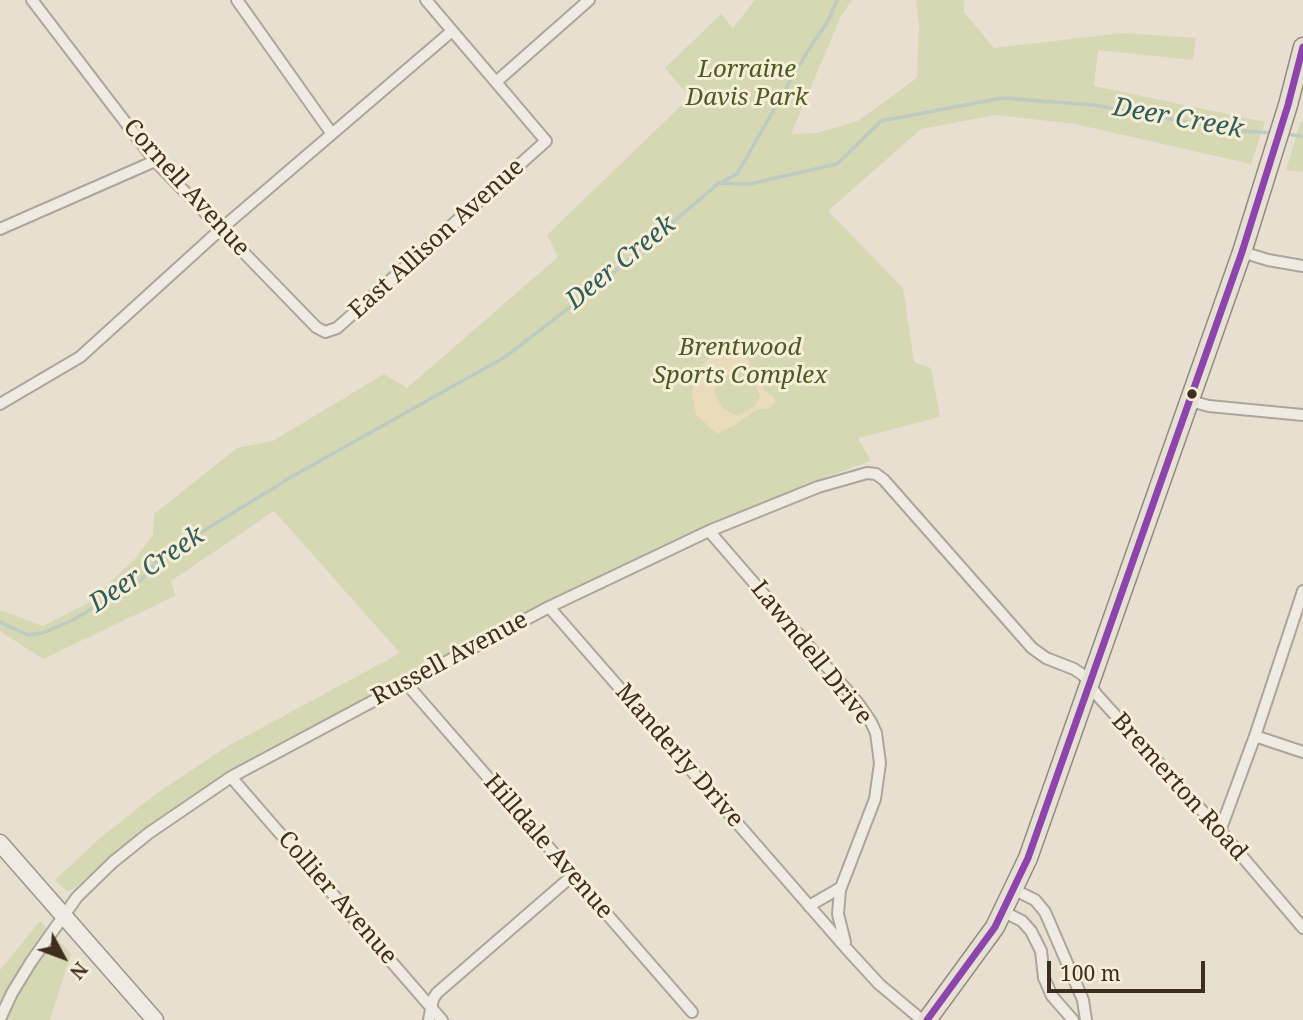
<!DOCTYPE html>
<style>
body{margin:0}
#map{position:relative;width:1303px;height:1020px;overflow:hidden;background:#e7e0d1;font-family:"Noto Serif",serif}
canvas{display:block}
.north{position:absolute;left:28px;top:922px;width:70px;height:70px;-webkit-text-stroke:5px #f7eed8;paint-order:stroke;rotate:131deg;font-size:19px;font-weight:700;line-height:28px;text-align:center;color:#3d2e20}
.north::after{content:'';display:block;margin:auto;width:24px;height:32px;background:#3d2e20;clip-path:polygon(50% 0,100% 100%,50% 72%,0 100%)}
.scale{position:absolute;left:1047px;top:961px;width:158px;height:32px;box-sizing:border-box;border:4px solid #3d2e20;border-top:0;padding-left:9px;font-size:21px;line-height:24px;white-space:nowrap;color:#3d2e20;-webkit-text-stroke:5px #f7eed8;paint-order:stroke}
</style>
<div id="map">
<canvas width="1303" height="1020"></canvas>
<div class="north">N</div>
<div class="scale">100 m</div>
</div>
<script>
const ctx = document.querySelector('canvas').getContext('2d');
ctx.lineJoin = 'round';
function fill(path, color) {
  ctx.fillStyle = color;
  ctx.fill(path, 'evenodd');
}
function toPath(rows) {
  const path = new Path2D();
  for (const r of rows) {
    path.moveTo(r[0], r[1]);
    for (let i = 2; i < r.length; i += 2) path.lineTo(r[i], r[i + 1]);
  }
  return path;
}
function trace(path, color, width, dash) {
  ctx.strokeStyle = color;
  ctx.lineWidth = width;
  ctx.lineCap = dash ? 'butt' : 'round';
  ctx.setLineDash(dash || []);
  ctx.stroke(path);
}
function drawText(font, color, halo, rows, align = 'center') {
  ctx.font = font + ' "Noto Serif",serif';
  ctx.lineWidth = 6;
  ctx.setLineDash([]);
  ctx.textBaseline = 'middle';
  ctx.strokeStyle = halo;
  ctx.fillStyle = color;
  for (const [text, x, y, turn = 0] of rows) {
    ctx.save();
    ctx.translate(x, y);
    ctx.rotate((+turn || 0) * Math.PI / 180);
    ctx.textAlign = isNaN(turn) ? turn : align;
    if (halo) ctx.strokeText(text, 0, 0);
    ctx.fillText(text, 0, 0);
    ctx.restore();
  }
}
fill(toPath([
 [755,0,852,0,841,16,791,134,817,133,858,121,917,78,919,24,916,0,964,0,964,12,994,48,1123,33,1196,38,1193,60,1098,50,1094,86,1265,122,1251,164,1075,124,995,115,921,129,828,211,903,288,914,362,931,368,940,417,858,438,871,461,834,474,671,543,239,766,147,827,72,890,67,891,55,880,100,838,156,794,228,746,400,653,274,511,171,581,175,596,43,659,0,631,0,610,43,626,88,603,135,559,153,535,154,514,237,448,273,441,384,374,407,388,558,257,547,235,690,97,665,68,721,14,733,28],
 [1301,121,1303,121,1303,172,1286,170],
 [40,921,71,954,50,1020,0,1020,0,970]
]), '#d6d7b3');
fill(toPath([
 [734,347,740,348,745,355,765,391,774,397,775,403,768,409,758,409,733,426,717,434,696,414,692,394,693,384,702,365,709,358],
 [736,370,748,372,760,395,755,406,738,416,722,408,714,391,719,381]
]), '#eadcb9');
trace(toPath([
 [1284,134,1303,136],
 [722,182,737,174,807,52,828,21,837,0],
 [0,622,28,635,42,633,71,621,141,580,161,557,293,476,505,357,600,284,719,183,749,184,837,164,881,121,1002,98,1094,105,1231,130,1273,133]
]), '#bcccc2', 3.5);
const street = toPath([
 [32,0,155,161,316,327,325,332,337,328,546,141,426,0],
 [237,0,332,134],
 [496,82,589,0],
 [0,229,155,161],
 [1242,252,1268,260,1303,266],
 [1190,401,1209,406,1303,415],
 [0,404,80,357,221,229,452,31],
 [709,531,858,703,871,722,876,733,880,763,875,799,840,890,838,914,845,942],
 [549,607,846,948,879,984,922,1020],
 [405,682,692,1012],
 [1255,736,1303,752],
 [231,777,442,1020],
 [1220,831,1255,736,1303,591],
 [1015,890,1035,900,1045,912,1083,1000,1086,1020],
 [809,906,840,888],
 [1004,912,1022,921,1031,931,1041,951,1044,978,1052,996,1073,1020],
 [0,1019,12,993,31,962,77,897,113,862,149,833,231,777,549,607,709,531,818,487,867,473,876,474,884,480,1032,648,1046,658,1074,669,1083,675,1097,695,1217,827,1303,928],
 [429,1020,433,999,437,993,572,876]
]);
const secondary = toPath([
 [0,843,155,1020]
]);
const primary = toPath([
 [927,1020,995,927,1028,858,1242,252,1288,105,1303,47]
]);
trace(street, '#ada599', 14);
trace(secondary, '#9c958a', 19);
trace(primary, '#928b80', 21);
trace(street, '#efebe3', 10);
trace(secondary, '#efebe3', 16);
trace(primary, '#e6e1d4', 18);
trace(toPath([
 [927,1020,995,927,1028,858,1242,252,1288,105,1303,47]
]), '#8e44ad', 7);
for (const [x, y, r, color] of [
 [1192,394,6,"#3d2e20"]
]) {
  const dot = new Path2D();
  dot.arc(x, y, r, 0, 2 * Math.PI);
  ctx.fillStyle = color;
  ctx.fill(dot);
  trace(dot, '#f7eed8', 2.5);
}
drawText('italic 24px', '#4d5a26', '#f7eed8', [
 ["Lorraine",747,70],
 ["Davis Park",747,98],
 ["Brentwood",740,348],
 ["Sports Complex",740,376]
]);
drawText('24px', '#3d2e20', '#f7eed8', [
 ["Cornell Avenue",186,188,48],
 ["East Allison Avenue",437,239,-42],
 ["Lawndell Drive",811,653,51],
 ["Russell Avenue",450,659,-28],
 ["Manderly Drive",679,756,49],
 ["Bremerton Road",1179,787,48],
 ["Hilldale Avenue",548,847,49],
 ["Collier Avenue",337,898,49]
]);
drawText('italic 26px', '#2f5d5a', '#f7eed8', [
 ["Deer Creek",1178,119,10],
 ["Deer Creek",621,263,-39],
 ["Deer Creek",147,570,-34]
]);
</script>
